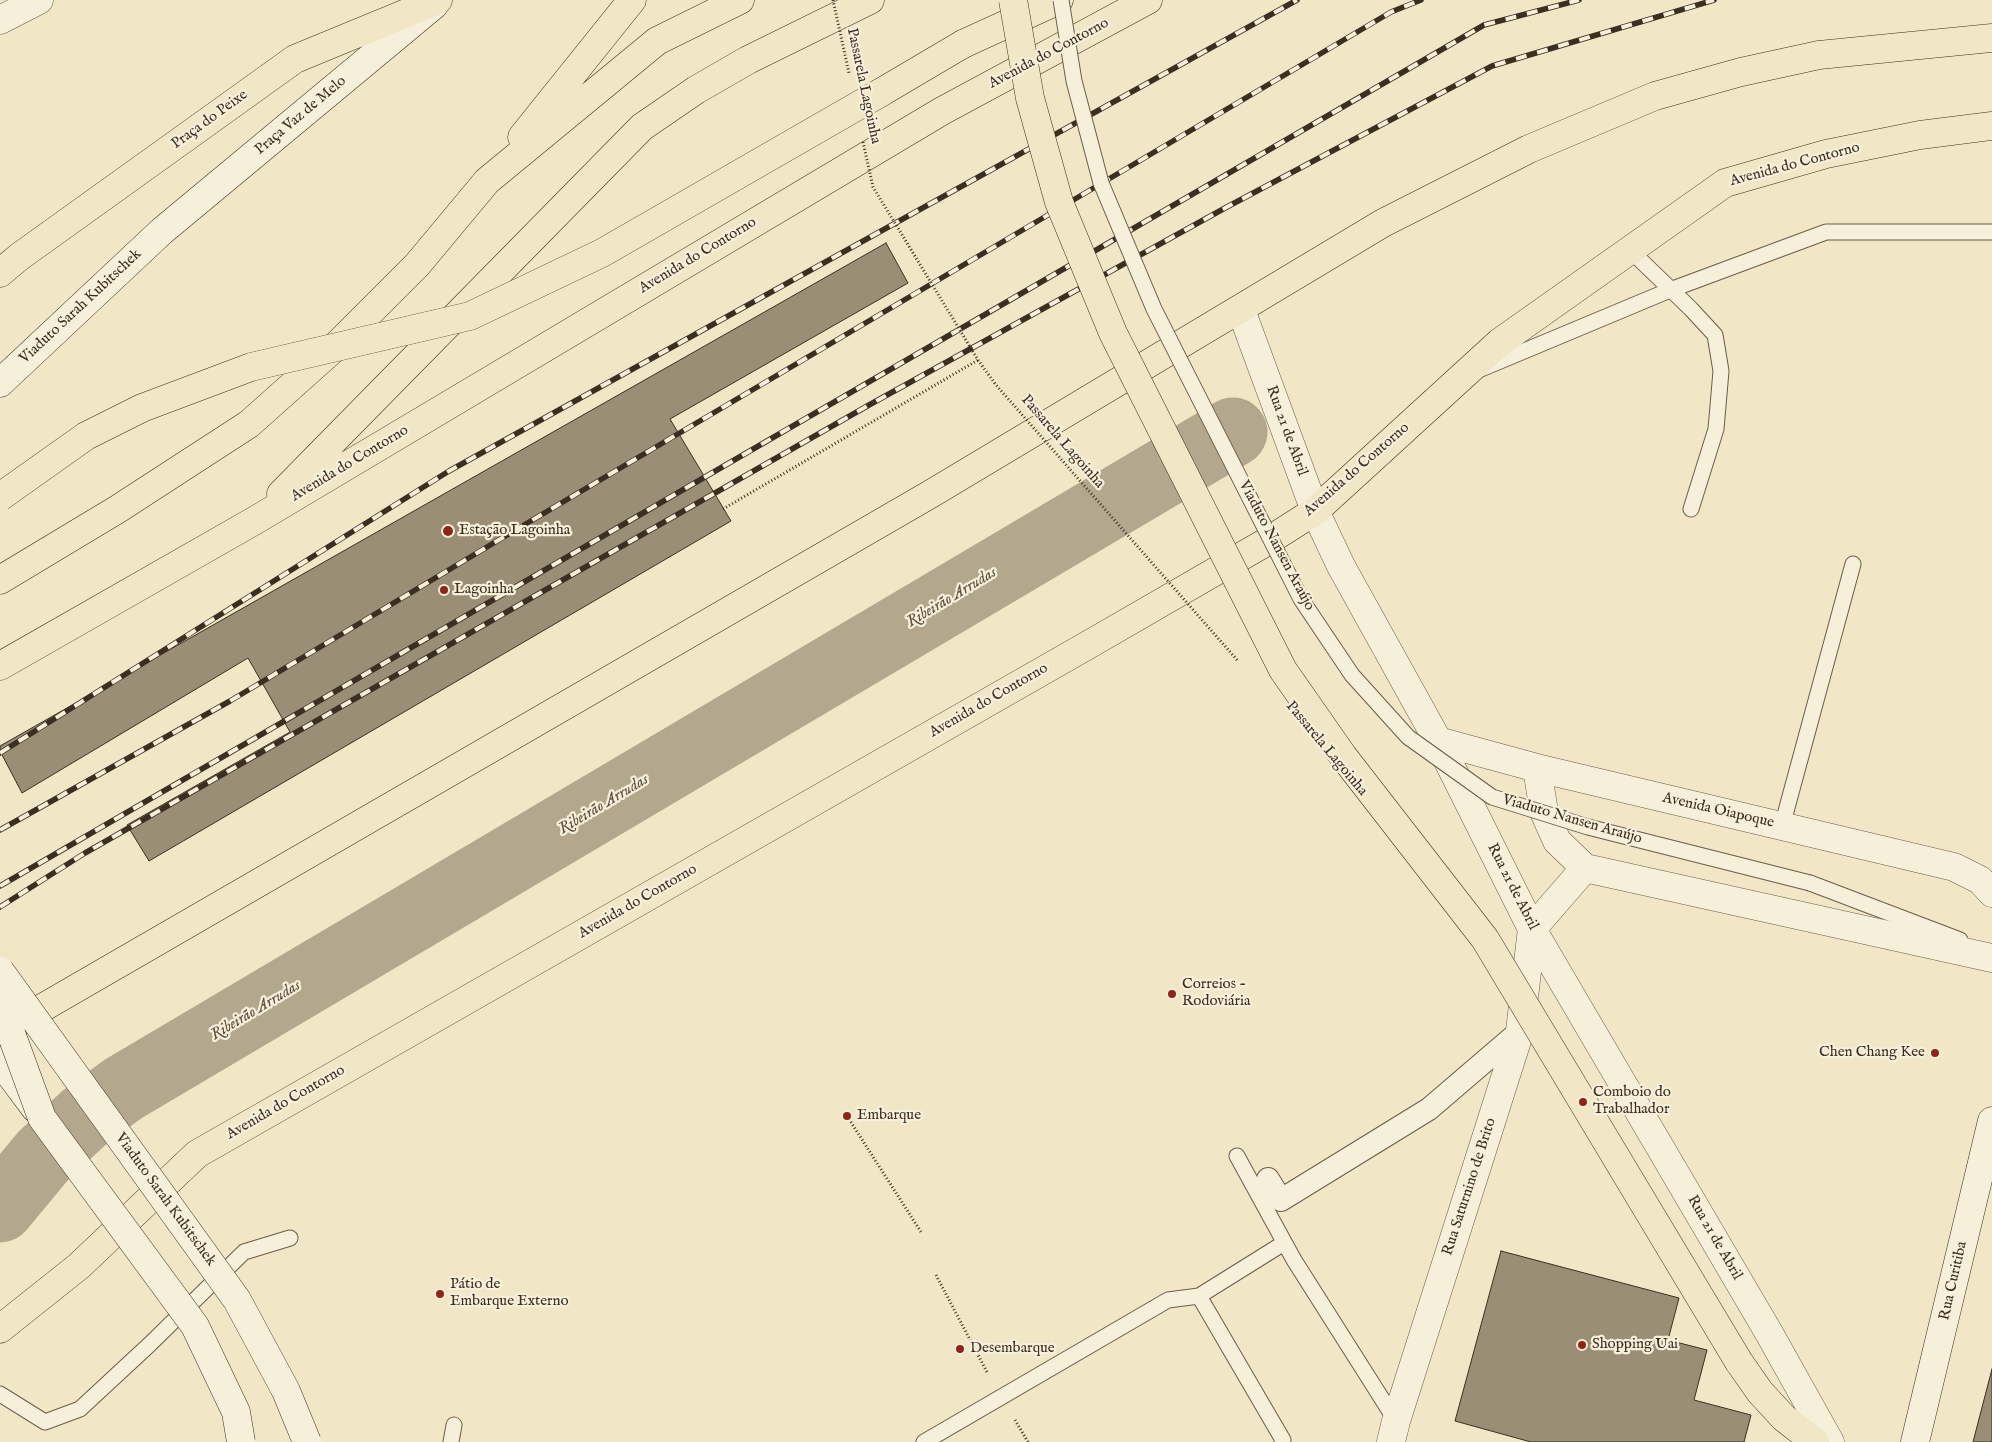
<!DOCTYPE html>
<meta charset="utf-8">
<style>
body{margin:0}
canvas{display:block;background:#f1e6c6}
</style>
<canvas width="1992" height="1442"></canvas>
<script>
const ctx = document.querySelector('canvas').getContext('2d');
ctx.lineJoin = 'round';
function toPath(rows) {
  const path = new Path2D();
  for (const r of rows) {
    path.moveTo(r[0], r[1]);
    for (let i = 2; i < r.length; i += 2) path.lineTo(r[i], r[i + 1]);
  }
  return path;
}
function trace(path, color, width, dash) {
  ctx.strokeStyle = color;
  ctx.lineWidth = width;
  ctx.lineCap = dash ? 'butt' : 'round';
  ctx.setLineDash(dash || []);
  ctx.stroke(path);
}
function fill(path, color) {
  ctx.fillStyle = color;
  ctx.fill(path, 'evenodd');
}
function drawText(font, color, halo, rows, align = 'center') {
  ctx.font = font + ' "IM FELL English",serif';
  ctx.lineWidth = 4.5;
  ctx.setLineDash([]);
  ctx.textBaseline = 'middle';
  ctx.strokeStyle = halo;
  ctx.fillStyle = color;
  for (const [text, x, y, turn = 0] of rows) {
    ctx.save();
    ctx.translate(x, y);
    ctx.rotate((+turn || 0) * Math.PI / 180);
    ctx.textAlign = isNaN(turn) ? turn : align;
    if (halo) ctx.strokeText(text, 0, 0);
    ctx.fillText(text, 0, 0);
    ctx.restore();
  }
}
trace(toPath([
 [0,1208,44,1155,85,1117,123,1089,1233,432]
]), '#b3a88e', 69);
const building = toPath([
 [886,243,908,283,670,419,731,521,149,861,127,825,290,732,248,658,22,793,0,751,0,746,886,243],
 [1501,1251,1679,1298,1668,1340,1707,1350,1694,1400,1751,1415,1744,1442,1531,1442,1455,1421,1501,1251],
 [1992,1369,1992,1442,1973,1442,1992,1369]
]);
fill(building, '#9a8e77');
trace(building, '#3c2f21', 1);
const service = toPath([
 [1630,250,1691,309,1715,335,1721,371,1716,429,1691,509],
 [1481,369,1670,290,1826,232,1992,232],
 [1782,826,1853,564],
 [1810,883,1960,940],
 [1237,1156,1294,1260,1396,1421],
 [1199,1296,1283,1440,1282,1442],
 [0,1394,45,1422,80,1409,149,1345,244,1252,290,1238],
 [451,1442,454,1425],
 [924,1442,1168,1300,1199,1296,1284,1243]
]);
const pedestrian = toPath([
 [1268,1179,1281,1200,1429,1109,1520,1031]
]);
const minor = toPath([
 [0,20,39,0]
]);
const tertiary = toPath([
 [1241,310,1315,511,1341,566,1438,741,1532,929,1769,1333,1830,1442],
 [1438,741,1537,768,1954,867,1980,880,1992,893],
 [1537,768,1544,812,1557,841,1585,868],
 [1585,868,1992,958],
 [1532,929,1585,868],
 [1391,1442,1396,1421,1520,1031,1532,929]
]);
const secondary = toPath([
 [0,383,162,231,434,5],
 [0,1061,35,1108],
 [1915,1442,1992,1121]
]);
const primary = toPath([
 [880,93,963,44],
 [0,273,19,257,295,59,438,0],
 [11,1026,929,495,1383,223,1529,149,1655,96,1741,72,1819,55,1992,38],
 [0,1329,79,1266,197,1154,1088,645,1268,541,1315,511,1500,342,1725,183,1826,154,1920,135,1992,126]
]);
const trunk = toPath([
 [963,44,1059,0],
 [522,137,632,0],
 [281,494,642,127,696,90,748,60,870,0],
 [0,580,118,509,249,424,333,349,417,265,487,181,657,41,740,0],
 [0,666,254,521,942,111,1148,0],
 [1739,1362,1760,1392,1784,1418,1815,1442]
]);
trace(service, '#695d4a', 17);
trace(pedestrian, '#695d4a', 24);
trace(minor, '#695d4a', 29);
trace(tertiary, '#695d4a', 29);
trace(secondary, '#3c2f21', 29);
trace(primary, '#3c2f21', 29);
trace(trunk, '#3c2f21', 29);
trace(toPath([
 [723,509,978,360],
 [847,1116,921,1232],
 [936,1275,988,1374],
 [1015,1420,1028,1442]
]), '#3c2f21', 3, [1, 2.5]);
trace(service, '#f6efda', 15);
trace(pedestrian, '#f6efda', 22);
trace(minor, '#f6efda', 28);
trace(tertiary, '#f6efda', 28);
trace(secondary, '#f6efda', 28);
trace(primary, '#f1e6c6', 28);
trace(trunk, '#f1e6c6', 28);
const rail = toPath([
 [0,753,449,471,1297,0],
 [0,830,230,701,497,541,1391,12,1421,0],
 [0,886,1484,25,1579,0],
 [0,907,85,853,869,405,1225,208,1492,66,1714,0]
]);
trace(rail, '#3c2f21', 5.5);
trace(rail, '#f6efda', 4, [11]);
const serviceBridge = toPath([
 [1061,0,1074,81,1101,183,1154,309,1301,599,1352,675,1408,737,1492,797,1588,827,1810,883]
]);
const secondaryBridge = toPath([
 [0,971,237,1300,286,1391,307,1442],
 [0,1003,42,1118,195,1326,236,1412,241,1442]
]);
const primaryBridge = toPath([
 [0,497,86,436,142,408,251,367,470,316,602,253,880,93]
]);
const trunkBridge = toPath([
 [1013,0,1030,98,1059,202,1113,333,1283,670,1343,756,1485,939,1739,1362]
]);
trace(serviceBridge, '#695d4a', 17, []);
trace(secondaryBridge, '#3c2f21', 29, []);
trace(primaryBridge, '#3c2f21', 29, []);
trace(trunkBridge, '#3c2f21', 29, []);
trace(toPath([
 [833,0,849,73],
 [863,142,873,187,978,360,996,385,1238,661]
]), '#3c2f21', 3, [1, 2.5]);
trace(serviceBridge, '#f6efda', 15);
trace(secondaryBridge, '#f6efda', 28);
trace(primaryBridge, '#f1e6c6', 28);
trace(trunkBridge, '#f1e6c6', 28);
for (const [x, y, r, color] of [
 [448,531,6,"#8f2418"],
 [444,590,5,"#8f2418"],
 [1172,994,5,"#8f2418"],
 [1935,1053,5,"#8f2418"],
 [1583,1102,5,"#8f2418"],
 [847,1116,5,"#8f2418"],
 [440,1294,5,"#8f2418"],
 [1582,1345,5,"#8f2418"],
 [960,1349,5,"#8f2418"]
]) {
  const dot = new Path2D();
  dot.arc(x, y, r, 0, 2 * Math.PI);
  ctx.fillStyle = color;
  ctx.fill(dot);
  trace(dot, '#f6efda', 2);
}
drawText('15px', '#3c2f21', '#f6efda', [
 ["Avenida do Contorno",1049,54,-28],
 ["Passarela Lagoinha",863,86,78],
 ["Praça Vaz de Melo",301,116,-40],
 ["Praça do Peixe",210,120,-36],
 ["Avenida do Contorno",1795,165,-15],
 ["Avenida do Contorno",698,256,-31],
 ["Viaduto Sarah Kubitschek",81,307,-43],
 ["Rua 21 de Abril",1286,431,70],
 ["Passarela Lagoinha",1062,442,49],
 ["Avenida do Contorno",350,464,-31],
 ["Avenida do Contorno",1357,470,-41],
 ["Viaduto Nansen Araújo",1276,546,62],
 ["Avenida do Contorno",989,701,-30],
 ["Passarela Lagoinha",1326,749,50],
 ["Avenida Oiapoque",1718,811,13],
 ["Viaduto Nansen Araújo",1572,820,16],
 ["Rua 21 de Abril",1512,887,63],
 ["Avenida do Contorno",638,902,-30],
 ["Avenida do Contorno",286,1103,-30],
 ["Rua Saturnino de Brito",1470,1187,-72],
 ["Viaduto Sarah Kubitschek",165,1200,54],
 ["Rua 21 de Abril",1714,1238,60],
 ["Rua Curitiba",1954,1281,-77]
]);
drawText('15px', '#3c2f21', '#f6efda', [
 ["Estação Lagoinha",459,531],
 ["Lagoinha",454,590],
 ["Correios -",1182,985],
 ["Rodoviária",1182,1002],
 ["Chen Chang Kee",1925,1053,"right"],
 ["Comboio do",1593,1093],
 ["Trabalhador",1593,1110],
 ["Embarque",857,1116],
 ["Pátio de",450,1285],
 ["Embarque Externo",450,1302],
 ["Shopping Uai",1592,1345],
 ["Desembarque",970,1349]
], 'left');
drawText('italic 16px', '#5a4d3c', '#f6efda', [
 ["Ribeirão Arrudas",952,598,-31],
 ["Ribeirão Arrudas",604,805,-31],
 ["Ribeirão Arrudas",256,1011,-31]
]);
</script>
